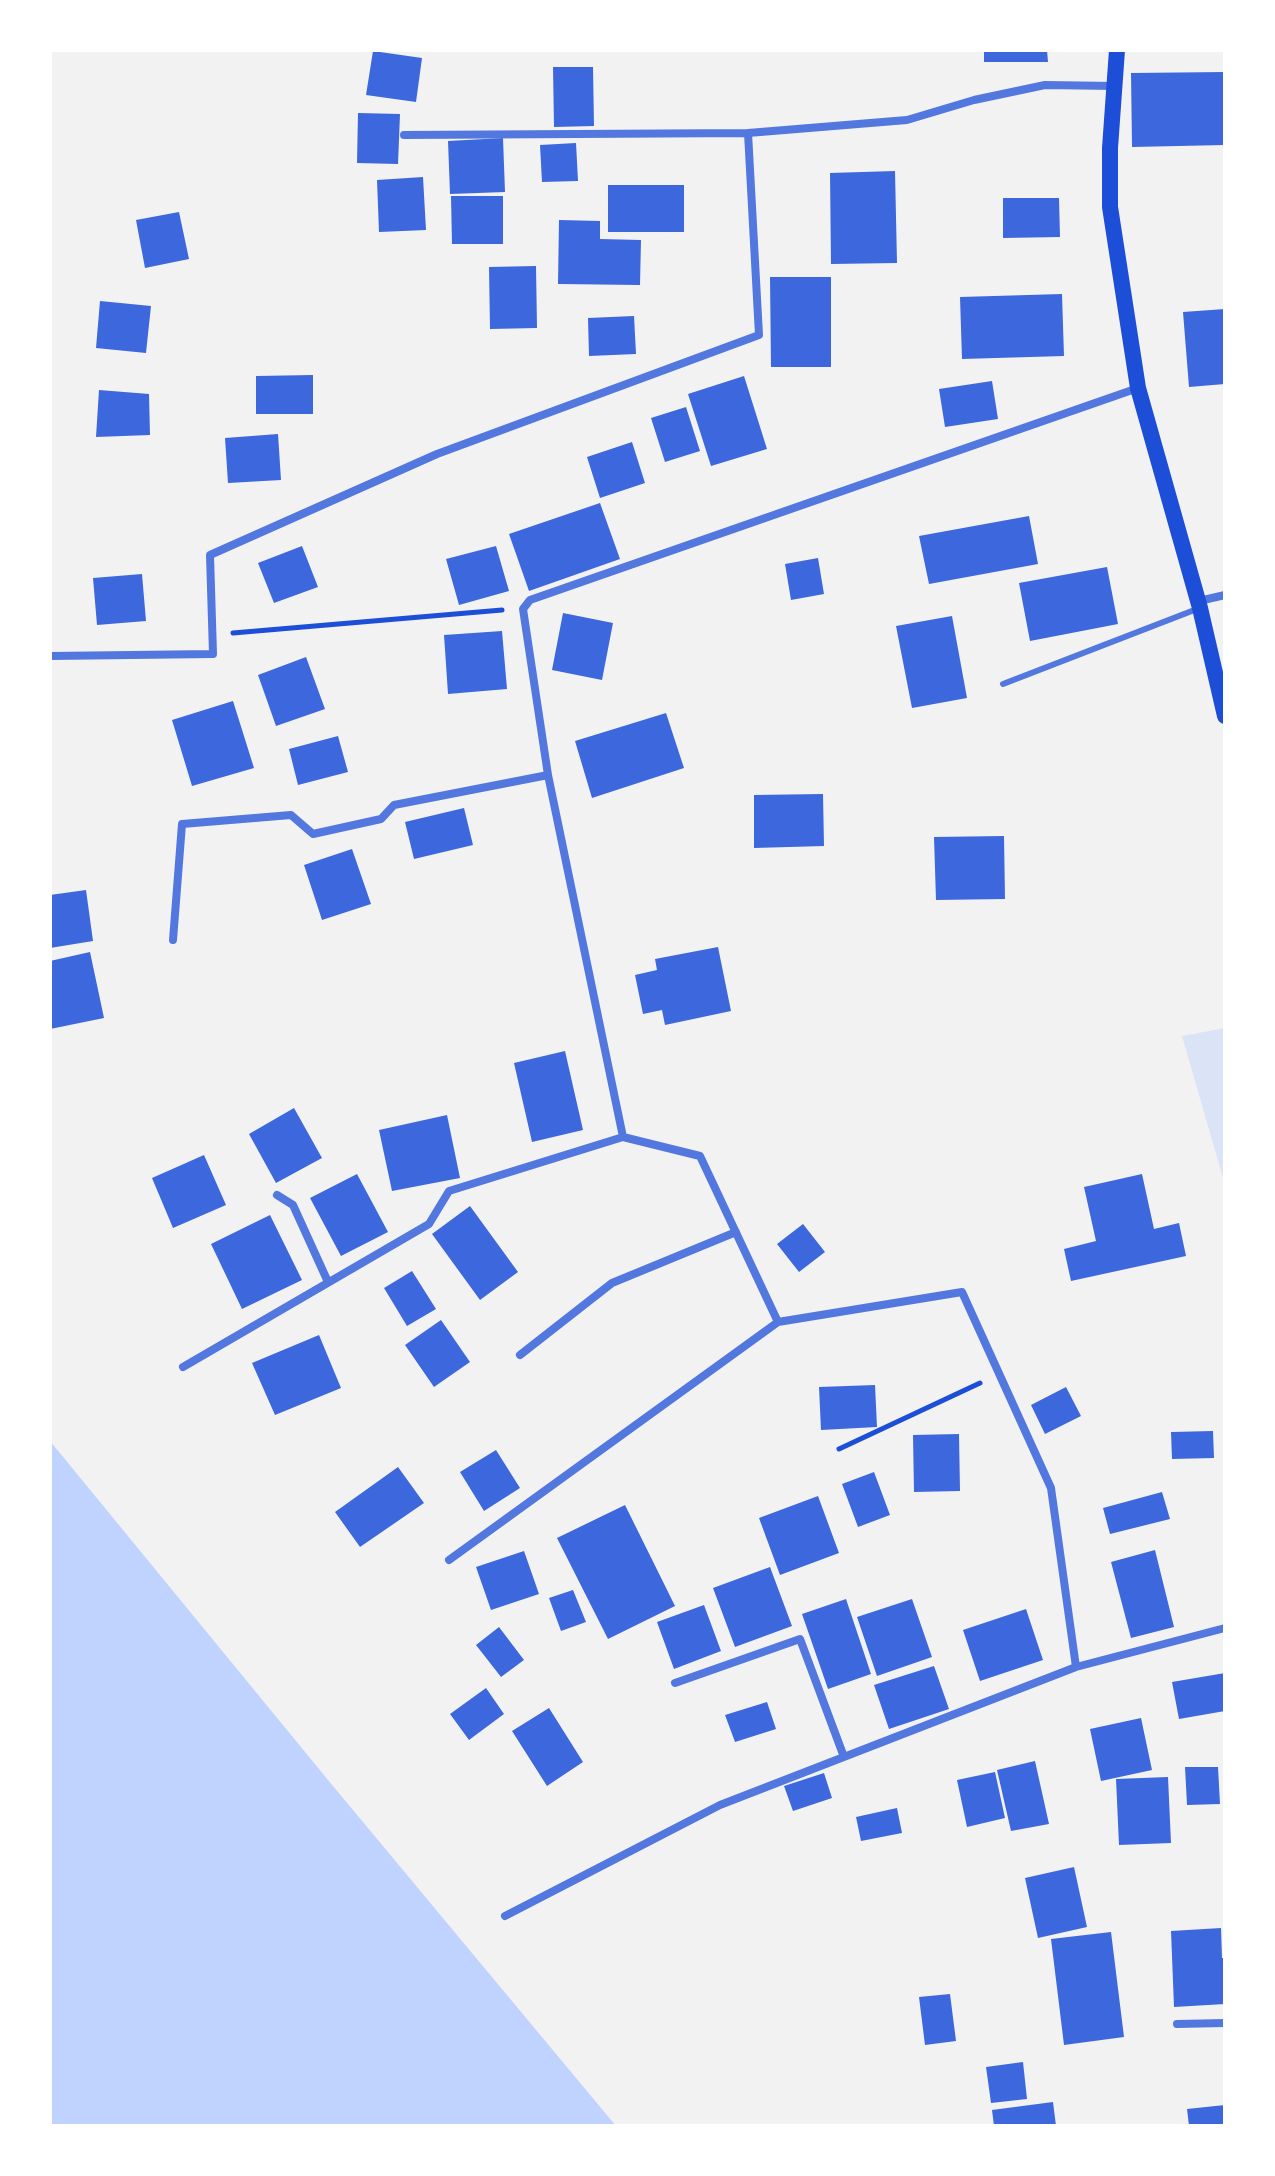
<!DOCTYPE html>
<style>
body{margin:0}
#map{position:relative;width:1275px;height:2176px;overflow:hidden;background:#f2f2f2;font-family:"Sofia Sans Condensed",sans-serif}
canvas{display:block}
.frame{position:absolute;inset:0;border:52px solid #fff;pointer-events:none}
</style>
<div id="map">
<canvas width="1275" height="2176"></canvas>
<div class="frame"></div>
</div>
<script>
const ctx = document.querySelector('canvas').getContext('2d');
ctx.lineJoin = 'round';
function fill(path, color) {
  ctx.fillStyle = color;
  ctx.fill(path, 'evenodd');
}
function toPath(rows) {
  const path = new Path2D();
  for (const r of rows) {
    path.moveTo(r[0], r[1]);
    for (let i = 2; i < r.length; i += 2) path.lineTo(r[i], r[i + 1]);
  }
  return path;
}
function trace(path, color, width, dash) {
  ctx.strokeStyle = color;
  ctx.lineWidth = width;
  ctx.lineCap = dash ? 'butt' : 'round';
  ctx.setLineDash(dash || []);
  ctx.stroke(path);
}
fill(toPath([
 [1225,1028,1225,1185,1182,1036]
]), '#dbe4f7');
fill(toPath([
 [50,1441,328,1780,616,2126,50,2126]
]), '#bfd3fe');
fill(toPath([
 [984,50,1047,50,1048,62,984,62],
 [373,51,422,58,416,102,366,95],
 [553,67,593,67,594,126,554,127],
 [1225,72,1225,145,1132,147,1131,73],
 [358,113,400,114,398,164,357,163],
 [503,138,505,192,450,194,448,141],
 [576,143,578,181,542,182,540,145],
 [895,171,897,263,831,264,830,173],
 [423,177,426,230,379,232,377,180],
 [608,185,684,185,684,232,608,232],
 [451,196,503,196,503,244,452,244],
 [1003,198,1059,198,1060,237,1003,238],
 [179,212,189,259,145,268,136,220],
 [559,220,600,221,600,239,641,240,640,285,558,284],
 [536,266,537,328,490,329,489,267],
 [770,277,831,277,831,367,771,367],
 [1062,294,1064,356,962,359,960,297],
 [100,301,151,306,146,353,96,348],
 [1225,309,1225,384,1189,387,1183,312],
 [634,316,636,354,589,356,588,318],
 [313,375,313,414,256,414,256,376],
 [744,376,767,449,711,466,688,394],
 [992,381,998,419,945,427,939,389],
 [99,390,149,394,150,435,96,437],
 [686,407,700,451,665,462,651,418],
 [278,434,281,480,228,483,225,438],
 [632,442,645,483,600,498,587,457],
 [600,503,620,559,529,591,509,534],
 [1029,516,1038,564,929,584,919,536],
 [302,546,318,587,274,603,258,563],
 [496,546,509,591,459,605,446,559],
 [818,558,824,594,791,600,785,564],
 [1107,567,1118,624,1030,641,1019,583],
 [142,574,146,621,97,625,93,578],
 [563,613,613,623,602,680,552,670],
 [952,616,967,698,912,708,896,626],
 [502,631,507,689,448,694,444,635],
 [306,657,325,709,276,726,258,675],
 [233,701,254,768,192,786,172,720],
 [666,713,684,768,592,798,575,741],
 [338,736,348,772,298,785,289,749],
 [823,794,824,846,754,848,754,795],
 [464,808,473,845,414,859,405,822],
 [1004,836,1005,899,936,900,934,837],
 [352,849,371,904,322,920,304,865],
 [86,890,93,941,50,948,50,895],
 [718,947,731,1011,665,1025,662,1010,643,1014,635,975,657,970,655,959],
 [90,952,104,1018,50,1029,50,961],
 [565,1051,583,1130,532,1142,514,1063],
 [294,1108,322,1158,276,1183,249,1134],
 [447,1115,460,1178,392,1191,379,1130],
 [204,1155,226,1205,173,1228,152,1178],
 [357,1174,388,1232,341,1256,310,1198],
 [1142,1174,1154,1229,1179,1223,1186,1256,1071,1281,1064,1249,1096,1241,1084,1187],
 [470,1206,518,1272,480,1300,432,1234],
 [270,1215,302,1280,242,1309,211,1244],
 [803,1224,825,1252,799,1272,777,1244],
 [412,1271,436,1309,407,1326,384,1288],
 [441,1320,470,1362,434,1387,405,1345],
 [319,1335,341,1388,275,1415,252,1363],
 [875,1385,877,1427,821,1430,819,1387],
 [1066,1387,1081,1416,1045,1434,1031,1405],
 [1213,1431,1214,1458,1172,1459,1171,1432],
 [959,1434,960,1491,914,1492,913,1435],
 [496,1450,520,1488,484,1511,460,1472],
 [398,1467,424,1503,360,1547,335,1512],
 [874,1472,890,1515,858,1527,842,1484],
 [1162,1492,1170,1519,1110,1534,1103,1508],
 [818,1496,839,1553,780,1575,759,1518],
 [625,1505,675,1606,608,1639,557,1538],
 [1155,1550,1174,1627,1131,1638,1111,1562],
 [524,1551,539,1594,491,1610,476,1567],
 [770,1567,792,1626,735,1647,713,1588],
 [573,1590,586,1622,561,1631,549,1598],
 [846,1599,871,1674,828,1689,802,1614],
 [912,1599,932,1657,877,1676,857,1617],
 [704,1605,721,1651,674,1669,657,1622],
 [1026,1609,1043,1660,980,1681,963,1630],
 [499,1627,524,1660,501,1677,476,1645],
 [934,1666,949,1709,889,1729,874,1685],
 [1225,1673,1225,1711,1179,1719,1172,1682],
 [486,1688,504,1714,469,1740,450,1714],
 [767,1702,776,1729,735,1742,725,1715],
 [549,1708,583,1762,547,1786,512,1731],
 [1141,1718,1152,1770,1101,1781,1090,1729],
 [1035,1761,1049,1824,1011,1831,997,1770],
 [1185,1767,1218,1767,1220,1804,1187,1805],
 [995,1772,1005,1818,967,1827,957,1780],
 [824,1773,832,1798,793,1811,784,1786],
 [1168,1777,1171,1843,1119,1845,1116,1779],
 [897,1808,902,1833,861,1841,856,1817],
 [1074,1867,1087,1927,1038,1938,1025,1878],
 [1221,1928,1222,1958,1225,1958,1225,2004,1174,2007,1171,1931],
 [1111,1932,1124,2037,1064,2045,1051,1939],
 [950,1994,956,2041,925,2045,919,1997],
 [1023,2062,1027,2099,991,2103,986,2067],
 [1053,2102,1056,2126,994,2126,992,2110],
 [1225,2105,1225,2126,1189,2126,1187,2109]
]), '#3d67dc');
trace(toPath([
 [233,633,502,610],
 [839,1449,980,1383]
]), '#1d4ed8', 5);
trace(toPath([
 [1003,684,1197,609]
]), '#5277de', 6);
trace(toPath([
 [404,135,748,133],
 [1138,388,530,600,523,609,548,775,623,1137,700,1156,778,1322,962,1292,1051,1488,1076,1667,1225,1628],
 [1199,601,1225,595],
 [50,656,213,654,210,555,437,454,759,335,748,133,907,120,974,100,1045,85,1114,86],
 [173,940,182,824,291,815,313,834,381,819,394,805,548,775],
 [277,1195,293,1205,328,1282],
 [520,1355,612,1283,736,1232],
 [183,1367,429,1224,449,1191,623,1137],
 [449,1560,778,1322],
 [675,1683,800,1639,844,1757],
 [505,1916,720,1805,1076,1667],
 [1177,2024,1225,2023]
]), '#5277de', 8);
trace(toPath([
 [1117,50,1110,148,1110,207,1138,388,1200,608,1225,716]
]), '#1d4ed8', 16);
</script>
